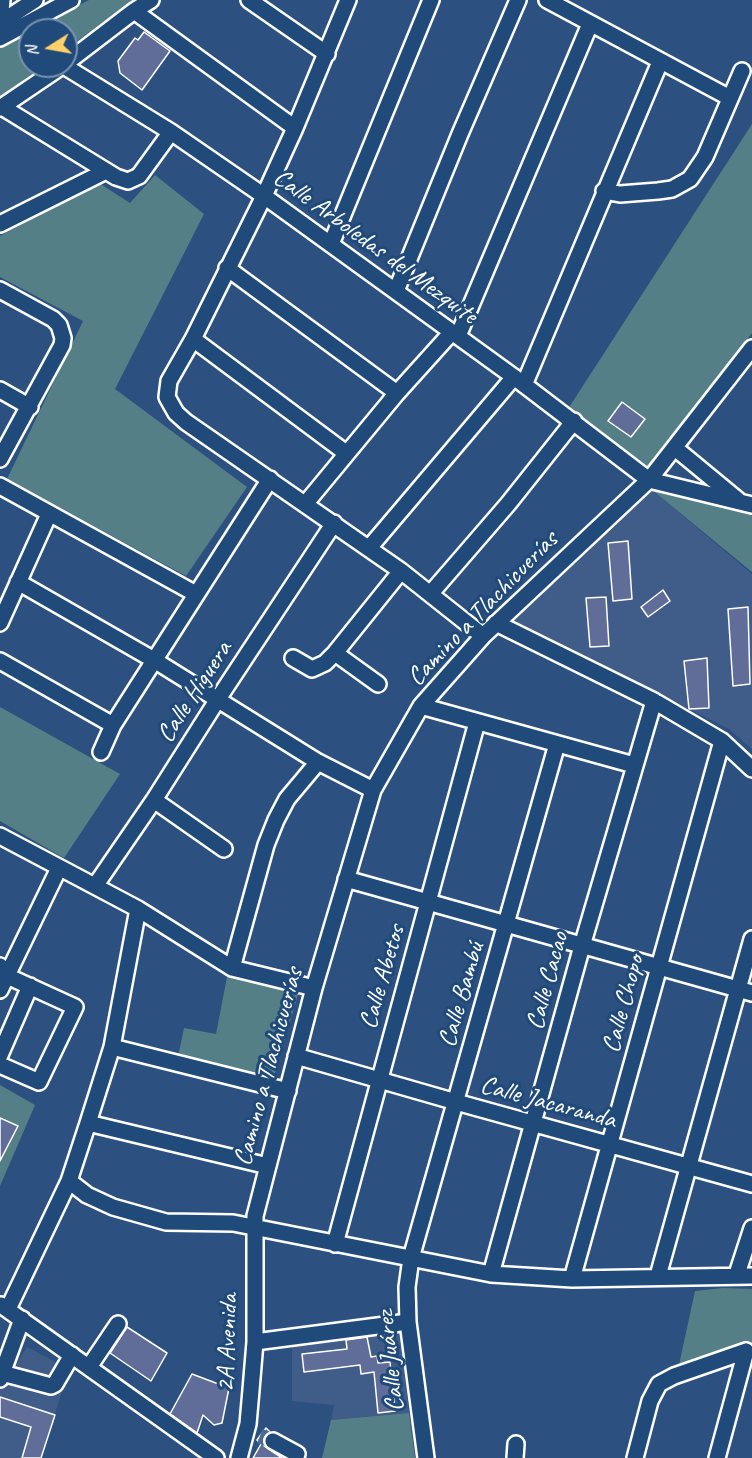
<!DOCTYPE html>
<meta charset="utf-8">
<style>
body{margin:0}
#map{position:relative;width:752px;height:1458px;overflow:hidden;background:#2c5180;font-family:Caveat,sans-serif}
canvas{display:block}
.north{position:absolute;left:18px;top:18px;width:60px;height:60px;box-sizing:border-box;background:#1f4a7a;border:2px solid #7992af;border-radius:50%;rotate:259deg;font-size:16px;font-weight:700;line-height:24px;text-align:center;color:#fff}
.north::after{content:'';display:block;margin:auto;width:21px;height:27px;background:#ffd166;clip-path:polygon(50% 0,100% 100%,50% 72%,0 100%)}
</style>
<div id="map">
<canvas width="752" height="1458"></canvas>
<div class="north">N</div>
</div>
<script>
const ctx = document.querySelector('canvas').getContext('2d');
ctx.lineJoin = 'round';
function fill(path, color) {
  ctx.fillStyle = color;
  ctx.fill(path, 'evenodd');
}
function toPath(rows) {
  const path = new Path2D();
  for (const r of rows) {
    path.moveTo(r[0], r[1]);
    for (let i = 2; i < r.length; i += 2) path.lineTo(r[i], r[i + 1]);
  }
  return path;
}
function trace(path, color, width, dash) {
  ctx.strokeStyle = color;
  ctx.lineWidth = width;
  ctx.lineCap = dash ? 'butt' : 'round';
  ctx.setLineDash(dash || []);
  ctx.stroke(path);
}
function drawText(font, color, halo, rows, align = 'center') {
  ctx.font = font + ' Caveat,sans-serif';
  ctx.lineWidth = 6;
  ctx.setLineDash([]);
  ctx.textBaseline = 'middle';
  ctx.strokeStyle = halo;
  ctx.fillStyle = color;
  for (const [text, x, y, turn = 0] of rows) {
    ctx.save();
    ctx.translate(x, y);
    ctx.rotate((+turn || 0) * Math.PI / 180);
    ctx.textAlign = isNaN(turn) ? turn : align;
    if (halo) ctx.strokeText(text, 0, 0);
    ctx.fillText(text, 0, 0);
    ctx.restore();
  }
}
fill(toPath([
 [651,489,752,574,752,749,729,729,513,621],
 [401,1328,409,1413,331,1420,334,1405,292,1401,292,1340],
 [27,1347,69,1369,41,1458,0,1458,0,1390]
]), '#405c89');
fill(toPath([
 [89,0,134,0,66,49,66,30,32,30],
 [30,31,30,66,43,66,0,97,0,47],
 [752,124,752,333,650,468,568,409],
 [155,175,204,214,115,389,247,487,186,576,7,479,83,321,0,277,0,236,99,183,130,203],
 [651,489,752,514,752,572],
 [0,707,120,774,64,858,0,821],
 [228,972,299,991,275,1073,267,1079,178,1057,184,1028,216,1034],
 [0,1085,35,1105,0,1186],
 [723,1288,752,1289,752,1346,742,1343,679,1365,695,1291],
 [409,1413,415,1458,322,1458,331,1420]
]), '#557f86');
const building = toPath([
 [144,32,170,51,142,90,120,73,118,61,135,38,138,40,144,32],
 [622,402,645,419,631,437,608,421,622,402],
 [628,541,632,599,613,601,608,543,628,541],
 [663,590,670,601,648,617,641,607,663,590],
 [606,597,609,646,590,647,586,598,606,597],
 [748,607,750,684,733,686,728,609,748,607],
 [707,658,709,708,689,709,684,661,707,658],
 [0,1118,18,1126,0,1161,0,1118],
 [127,1327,167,1353,151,1381,110,1353,127,1327],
 [367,1337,371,1357,377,1356,378,1363,390,1362,395,1411,378,1413,374,1372,361,1374,360,1365,304,1372,302,1354,347,1349,346,1340,367,1337],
 [192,1374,229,1388,222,1423,214,1425,203,1415,197,1433,170,1414,192,1374],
 [0,1397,55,1415,41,1458,22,1458,31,1427,0,1417,0,1397],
 [266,1428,270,1432,264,1437,264,1446,282,1458,253,1458,261,1444,257,1440,266,1428]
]);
fill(building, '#606d98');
trace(building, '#fff', 1.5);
trace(toPath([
 [260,1436,273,1441]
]), '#4c6b93', 15, [15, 8]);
const minor = toPath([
 [249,0,327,54],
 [348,0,295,128,264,196,193,339,169,381,167,397,176,413,186,422,401,571,483,636],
 [547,0,730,98],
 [134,11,295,128],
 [0,22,2,0],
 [0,23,35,0],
 [0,38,71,0],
 [66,63,134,11,151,0],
 [64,66,171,132,264,196,514,377,649,480,752,505],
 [2,107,116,177,128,181,139,176,171,132],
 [0,108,62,66],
 [604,191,620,194,658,191,672,189,690,179,705,157,742,71],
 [0,224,106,171],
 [331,244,431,0],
 [227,268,397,393],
 [0,290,53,319,59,325,63,338,62,345,0,459],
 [396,291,460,134,518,0],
 [458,336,590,24],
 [193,339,346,453],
 [524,385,660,62],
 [0,390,30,407],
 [675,448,738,500],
 [0,486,196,594],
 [306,503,397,393,452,332],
 [369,548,514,377],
 [18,582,154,660,318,762,373,790],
 [431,593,508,504,574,421],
 [0,623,49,514],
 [496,623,654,701,722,741,752,769],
 [335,653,378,684],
 [293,658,312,669,325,663,335,653,401,571],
 [0,661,113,725],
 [421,706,634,765],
 [101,752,113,725,270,479],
 [154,800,224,849],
 [0,836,138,909,232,968,314,988],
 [346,879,752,993],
 [95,886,154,800,218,699,334,523],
 [0,966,7,976,75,1007,39,1082,0,1065],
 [232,968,266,845,276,820,287,799,318,762],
 [0,990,59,868],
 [112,1047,288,1091],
 [0,1055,30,986],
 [296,1056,456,1102,752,1184],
 [88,1123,268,1166],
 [69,1181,87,1195,113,1207,166,1222,233,1223,491,1274,572,1279,752,1276],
 [335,1244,477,722],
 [491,1274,582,946,654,701],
 [737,1274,752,1228],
 [658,1276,752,939],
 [572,1279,722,741],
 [1,1305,216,1458],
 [8,1309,69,1181,88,1123,112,1047,138,909],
 [255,1342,408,1322],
 [89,1367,118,1324],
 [2,1373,51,1386,55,1384,72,1355],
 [0,1379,22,1319],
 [273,1441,297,1454],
 [239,1458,248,1424,251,1390,255,1342,255,1216,314,988,373,790,421,706,483,636,649,480,752,348],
 [426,1458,408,1322,407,1287,411,1258,557,744],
 [515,1458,516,1444],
 [635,1458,650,1401,659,1384,674,1376,746,1351],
 [717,1458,746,1351]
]);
trace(minor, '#fff', 20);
trace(minor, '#1f4a7a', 15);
drawText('26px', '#fff', '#1f4a7a', [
 ["Calle Arboledas del Mezquite",375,247,36],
 ["Camino a Tlachicuerías",483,609,-46],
 ["Calle Higuera",195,692,-57],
 ["Calle Abetos",383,977,-74],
 ["Calle Cacao",548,981,-75],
 ["Calle Bambú",462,995,-74],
 ["Calle Chopo",624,1004,-75],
 ["Camino a Tlachicuerías",269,1067,-75],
 ["Calle Jacaranda",548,1103,15],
 ["2A Avenida",228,1343,-88],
 ["Calle Juárez",391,1361,-96]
]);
</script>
